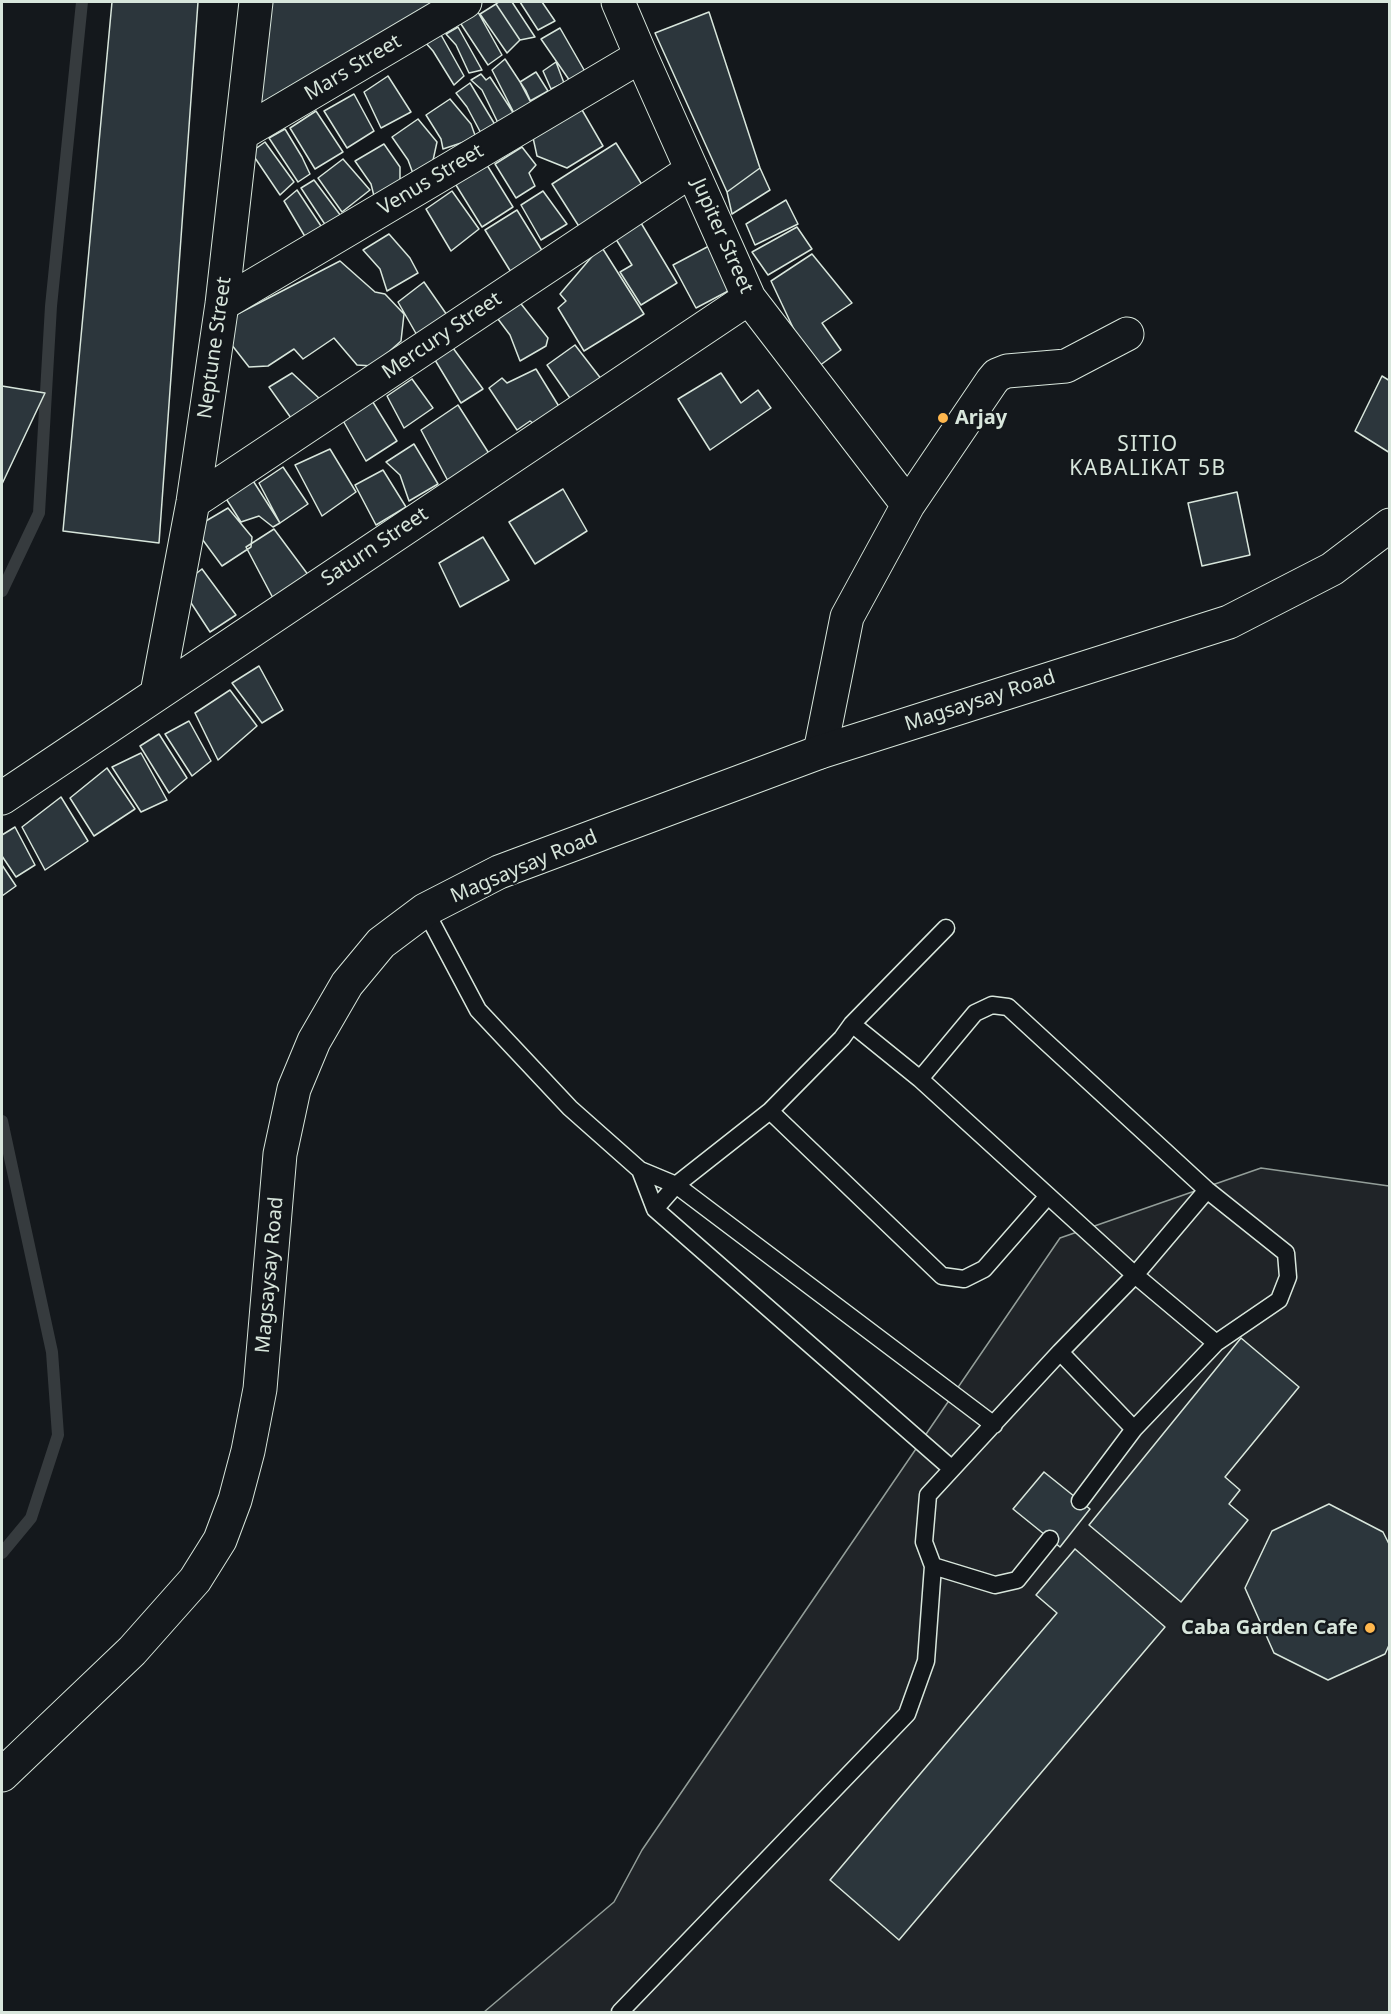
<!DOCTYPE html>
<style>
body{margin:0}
#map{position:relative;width:1391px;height:2014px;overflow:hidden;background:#14181c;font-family:"Noto Sans",sans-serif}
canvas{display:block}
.frame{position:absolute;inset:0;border:3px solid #d8e6dc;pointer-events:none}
</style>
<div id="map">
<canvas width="1391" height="2014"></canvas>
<div class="frame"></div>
</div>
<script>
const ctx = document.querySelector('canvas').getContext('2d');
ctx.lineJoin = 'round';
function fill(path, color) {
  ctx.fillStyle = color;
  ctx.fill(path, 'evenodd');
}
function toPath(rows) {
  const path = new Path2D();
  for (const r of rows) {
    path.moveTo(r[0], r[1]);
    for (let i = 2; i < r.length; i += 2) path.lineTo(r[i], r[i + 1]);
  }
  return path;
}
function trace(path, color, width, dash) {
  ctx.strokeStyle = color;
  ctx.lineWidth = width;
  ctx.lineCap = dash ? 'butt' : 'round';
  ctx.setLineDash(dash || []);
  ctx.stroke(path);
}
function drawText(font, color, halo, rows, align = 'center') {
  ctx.font = font + ' "Noto Sans",sans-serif';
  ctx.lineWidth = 4.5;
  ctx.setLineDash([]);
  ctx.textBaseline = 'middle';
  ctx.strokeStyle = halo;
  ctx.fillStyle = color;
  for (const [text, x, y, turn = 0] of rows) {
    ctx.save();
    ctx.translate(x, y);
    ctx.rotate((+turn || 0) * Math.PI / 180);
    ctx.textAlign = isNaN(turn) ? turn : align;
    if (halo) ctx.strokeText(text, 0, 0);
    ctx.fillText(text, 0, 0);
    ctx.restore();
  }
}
const green = toPath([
 [1261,1168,1389,1186,1389,2012,484,2012,614,1902,642,1850,1060,1238,1261,1168]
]);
fill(green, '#202428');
trace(green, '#939e99', 1.5);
trace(toPath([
 [2,591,39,513,51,306,82,2],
 [2,1121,52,1352,58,1435,31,1518,2,1553]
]), '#363b3e', 12);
const building = toPath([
 [112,2,198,2,159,543,63,531,112,2],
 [269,2,454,2,254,119,269,2],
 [499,2,512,2,535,37,520,40,496,4,499,2],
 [520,2,542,2,555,21,538,30,520,2],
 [496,4,520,40,507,53,480,14,496,4],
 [474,5,502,55,488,65,457,18,474,5],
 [709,12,760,168,727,192,655,33,709,12],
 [458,27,482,70,469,73,456,45,446,34,458,27],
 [560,28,587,75,572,84,541,39,560,28],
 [440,33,464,76,454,85,433,51,424,41,440,33],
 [505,59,526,91,534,109,516,117,492,70,505,59],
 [556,62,564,83,551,89,543,71,556,62],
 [536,72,548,91,530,101,520,82,536,72],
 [481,74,486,80,490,77,516,117,499,125,482,90,471,80,481,74],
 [388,76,411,112,381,128,364,92,388,76],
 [470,83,497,128,483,137,467,107,456,93,470,83],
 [354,94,374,131,347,148,324,111,354,94],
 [450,99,471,124,476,138,443,149,441,139,426,115,450,99],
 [578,103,603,146,567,168,537,156,532,133,578,103],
 [316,111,343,152,315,169,290,128,316,111],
 [418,119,437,142,432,165,415,179,408,160,392,137,418,119],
 [285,129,302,157,310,174,298,182,269,138,285,129],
 [265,142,294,182,280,195,251,152,265,142],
 [616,143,644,188,580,228,552,184,616,143],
 [384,144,400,167,400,190,375,200,371,184,355,161,384,144],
 [522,147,536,165,529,173,535,186,516,198,495,164,522,147],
 [482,157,513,207,482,227,451,177,482,157],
 [343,159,370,190,342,212,318,178,343,159],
 [760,168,770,190,732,214,727,192,760,168],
 [314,180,341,216,326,226,301,188,314,180],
 [297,190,323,229,307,240,284,201,297,190],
 [452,191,479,229,451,251,426,209,452,191],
 [543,191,567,224,541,240,521,205,543,191],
 [786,200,798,224,755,245,746,224,786,200],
 [517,210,546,257,514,277,485,230,517,210],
 [635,213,677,283,641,305,620,272,632,265,609,228,635,213],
 [797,227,812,249,768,275,752,252,797,227],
 [389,234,410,258,418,273,387,291,380,269,363,250,389,234],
 [601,246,644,314,584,351,558,308,566,301,560,294,601,246],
 [709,246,732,289,696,308,673,265,709,246],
 [812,254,852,303,822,323,841,350,819,366,796,334,771,281,812,254],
 [340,261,375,292,385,294,404,314,401,341,373,366,357,365,334,338,303,359,294,349,268,366,249,367,224,335,228,319,340,261],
 [424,282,447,315,418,337,398,302,424,282],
 [514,295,548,338,546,346,520,361,510,335,492,311,514,295],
 [575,345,602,380,572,401,547,365,575,345],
 [453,348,483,389,461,403,435,360,453,348],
 [536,369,563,413,537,426,530,421,517,430,489,388,502,378,507,383,536,369],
 [292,373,321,400,291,418,269,387,292,373],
 [721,373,741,403,758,390,771,408,710,450,678,399,721,373],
 [1382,376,1390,381,1390,453,1355,431,1382,376],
 [412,379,433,408,404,428,387,396,412,379],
 [2,386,45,393,2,484,2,386],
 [371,399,397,441,366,461,341,417,371,399],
 [458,405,490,455,448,481,421,430,458,405],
 [414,444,438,484,409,501,400,475,386,462,414,444],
 [330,449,356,492,322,516,295,465,330,449],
 [283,467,308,504,280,523,259,483,283,467],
 [383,470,406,507,376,525,355,485,383,470],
 [250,476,280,523,273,527,259,516,241,522,225,497,250,476],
 [563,489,587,531,535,564,509,522,563,489],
 [1237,492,1250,555,1202,566,1188,503,1237,492],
 [228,508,252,537,251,547,222,566,194,528,228,508],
 [274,529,309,576,274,600,246,547,274,529],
 [483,537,509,580,460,607,439,563,483,537],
 [202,569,236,615,210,632,180,586,202,569],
 [259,666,283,710,262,723,232,683,259,666],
 [230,690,257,726,218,760,195,713,230,690],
 [189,721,211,761,192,776,165,734,189,721],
 [159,734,187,778,169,793,140,746,159,734],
 [141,753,167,800,141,812,112,767,141,753],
 [107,768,135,809,94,836,70,798,107,768],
 [61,797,88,841,45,870,22,827,61,797],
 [15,827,35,865,16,877,2,856,2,835,15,827],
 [2,865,16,886,2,896,2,865],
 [1241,1338,1299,1387,1225,1477,1240,1490,1229,1504,1248,1520,1181,1602,1089,1525,1241,1338],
 [1044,1472,1090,1509,1060,1547,1013,1509,1044,1472],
 [1329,1504,1383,1532,1390,1546,1390,1643,1385,1654,1328,1680,1274,1653,1245,1588,1272,1531,1329,1504],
 [1075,1549,1165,1627,899,1940,830,1880,1057,1613,1036,1595,1075,1549]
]);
fill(building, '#2c363c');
trace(building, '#d8e6dc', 1.5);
const service = toPath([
 [425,910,478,1010,570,1108,640,1170,676,1185,994,1425],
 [946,928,852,1024,842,1038,770,1111,942,1276,964,1279,984,1269,1047,1197],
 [852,1024,920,1079,1135,1275,1216,1343,1134,1429,1060,1352],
 [920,1079,975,1013,992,1005,1008,1007,1207,1190,1286,1253,1288,1277,1279,1300,1216,1343],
 [640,1170,655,1209,952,1469],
 [655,1209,676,1185,770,1111],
 [1080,1501,1134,1429],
 [933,1566,995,1585,1017,1580,1050,1539],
 [620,2012,907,1714,926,1661,933,1566,924,1542,928,1495,1060,1352,1135,1275,1207,1190]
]);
const minor = toPath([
 [618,2,641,56,749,298,908,505],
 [241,134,465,2],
 [222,304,641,56],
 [193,502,692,170],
 [157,693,193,502,222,304,256,2],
 [820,752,847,617,908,505,992,381,997,375,1007,371,1066,366,1127,334],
 [2,798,749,298]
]);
const secondary = toPath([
 [2,1775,132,1651,195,1580,220,1540,235,1500,248,1451,260,1389,280,1154,294,1089,314,1041,347,984,381,943,425,910,499,872,820,752,1229,622,1332,569,1390,525]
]);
trace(service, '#d8e6dc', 19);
trace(minor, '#d8e6dc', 35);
trace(secondary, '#d8e6dc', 35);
trace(service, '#14181c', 16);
trace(minor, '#14181c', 33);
trace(secondary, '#14181c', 33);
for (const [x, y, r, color] of [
 [943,418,6,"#ffb74d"],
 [1370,1628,6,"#ffb74d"]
]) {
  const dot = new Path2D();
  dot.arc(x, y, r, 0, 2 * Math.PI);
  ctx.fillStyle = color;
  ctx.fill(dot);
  trace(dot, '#14181c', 2);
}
drawText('20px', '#d8e6dc', '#14181c', [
 ["Mars Street",353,68,-31],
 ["Venus Street",431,180,-31],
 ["Jupiter Street",722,236,66],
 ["Mercury Street",442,336,-34],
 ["Neptune Street",215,348,-82],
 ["Saturn Street",375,547,-34],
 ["Magsaysay Road",980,701,-18],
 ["Magsaysay Road",524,867,-23],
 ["Magsaysay Road",270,1275,-85]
]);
drawText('bold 20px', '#d8e6dc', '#14181c', [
 ["Arjay",955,418],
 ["Caba Garden Cafe",1358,1628,"right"]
], 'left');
ctx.letterSpacing = '1.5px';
drawText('21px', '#d8e6dc', '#14181c', [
 ["SITIO",1148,445],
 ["KABALIKAT 5B",1148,469]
]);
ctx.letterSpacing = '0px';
</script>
